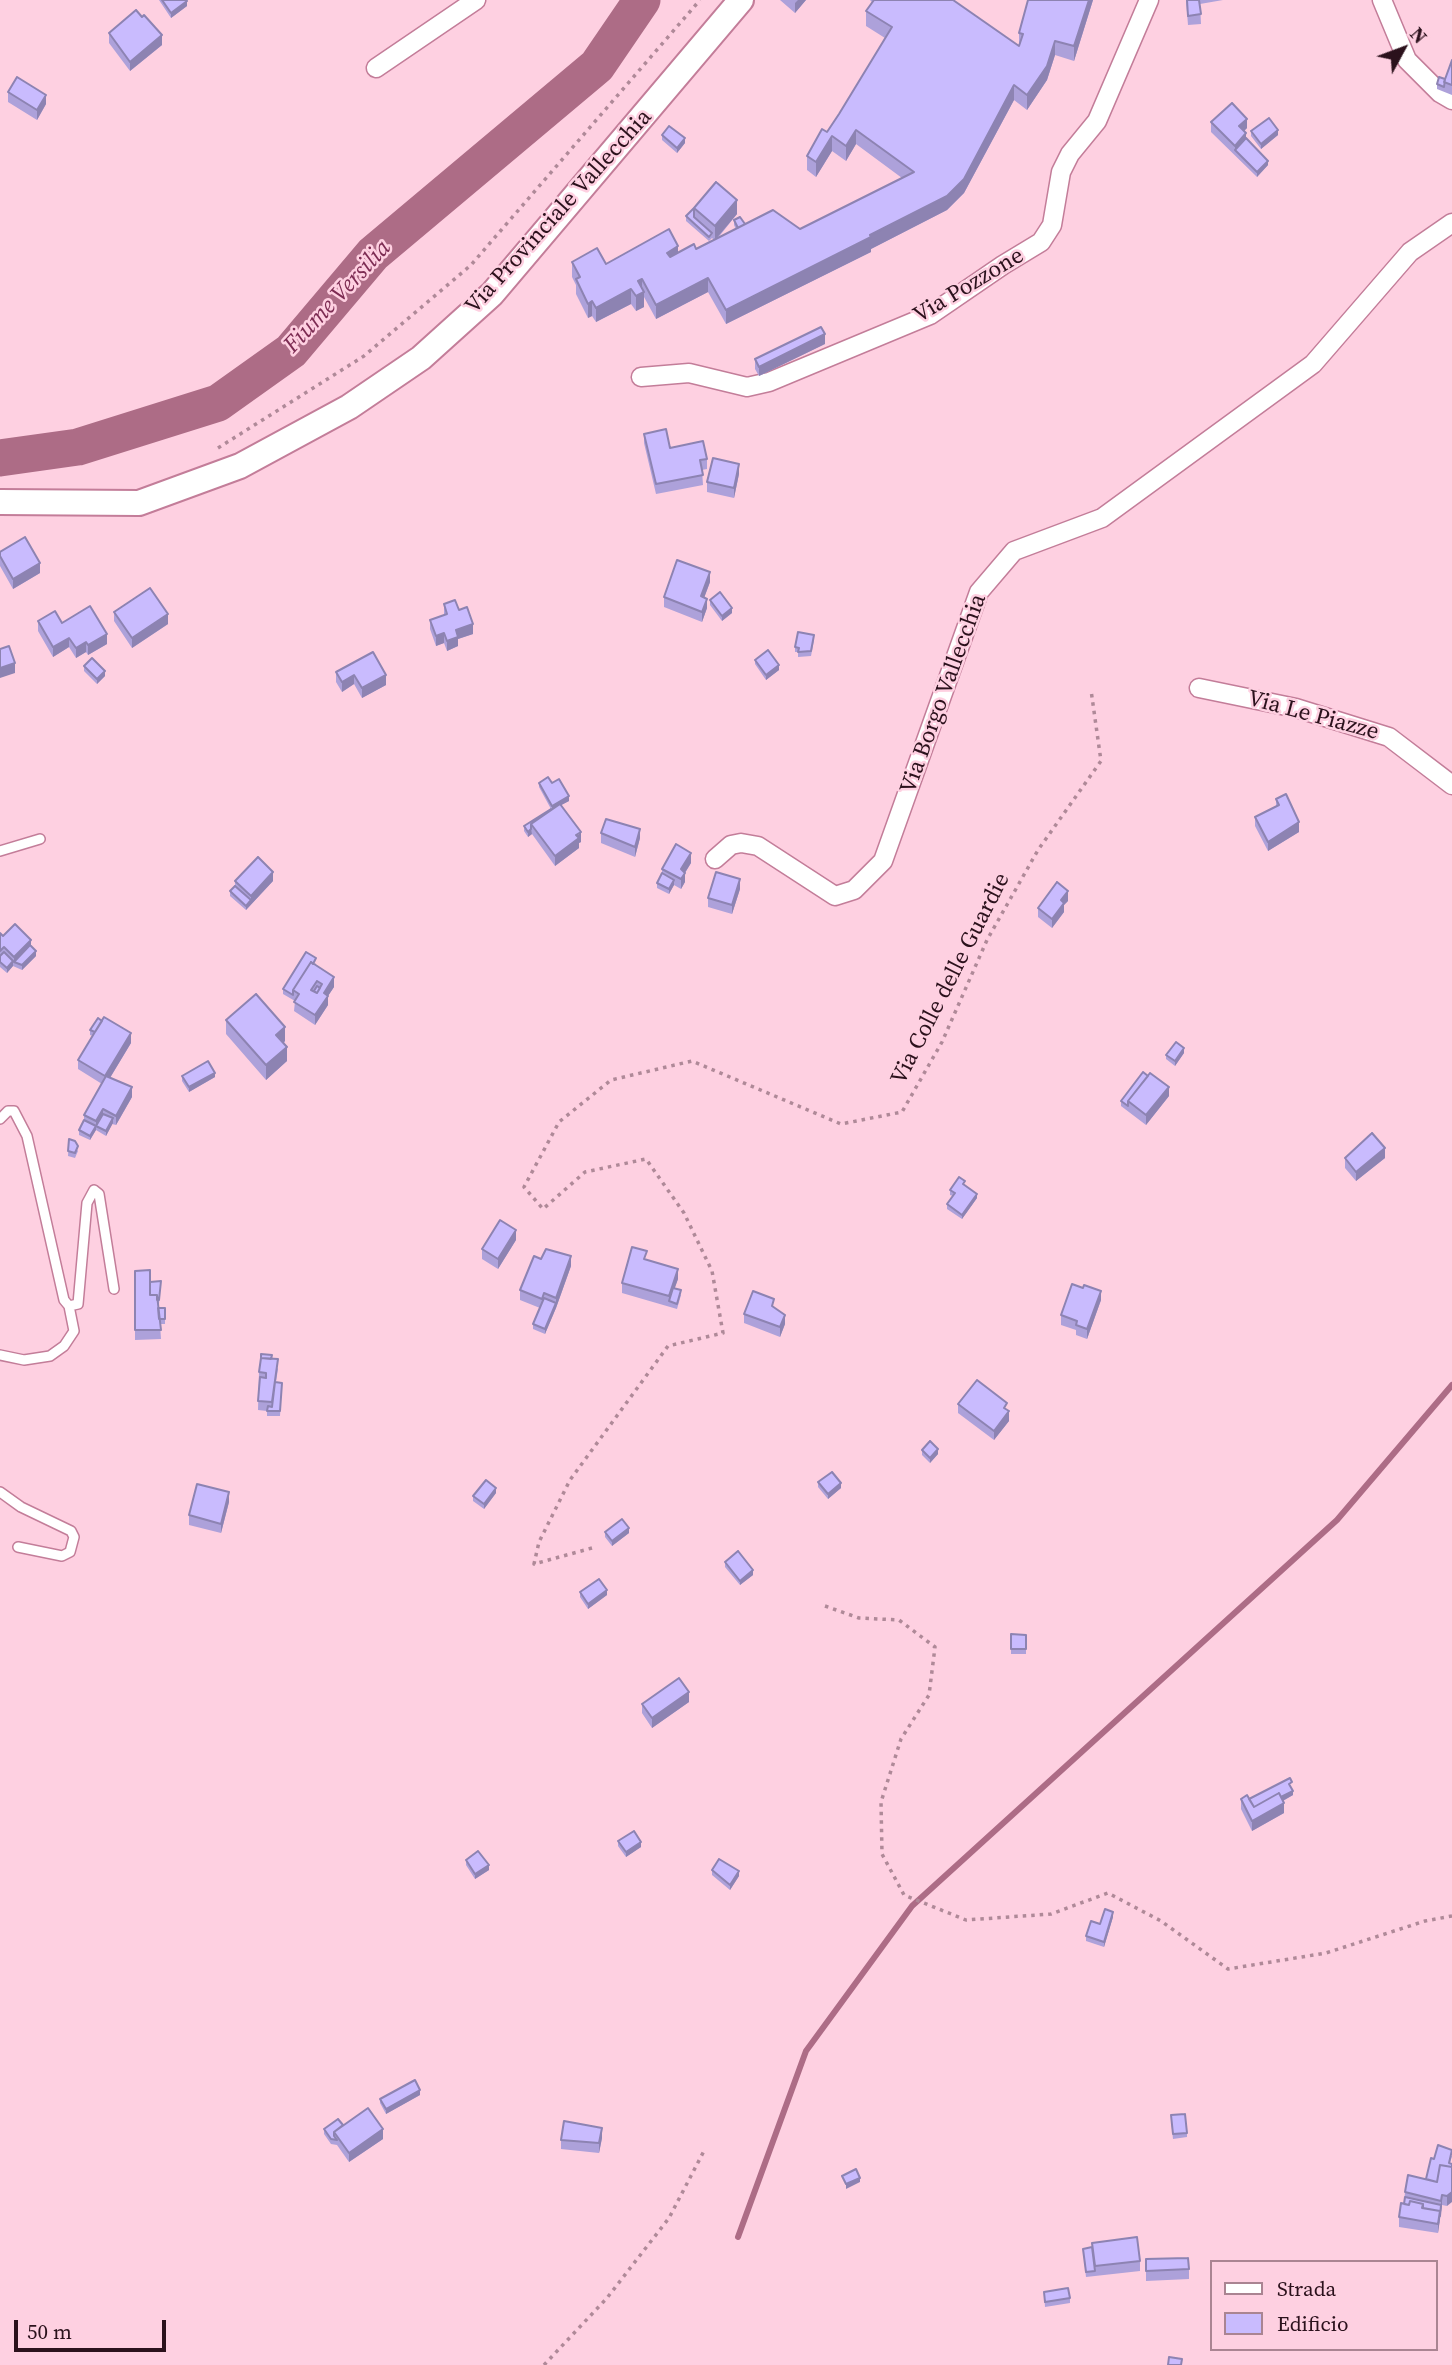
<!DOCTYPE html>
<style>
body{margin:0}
#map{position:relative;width:1452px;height:2365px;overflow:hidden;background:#fed0e1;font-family:"Source Serif 4",serif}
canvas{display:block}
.legend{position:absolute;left:1210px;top:2260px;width:228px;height:91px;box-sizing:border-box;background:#fed0e1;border:2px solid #aa8492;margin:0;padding:9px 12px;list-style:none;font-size:21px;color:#2b111c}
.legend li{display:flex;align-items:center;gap:14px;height:35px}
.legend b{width:35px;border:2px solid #aa8492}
.north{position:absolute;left:1368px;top:14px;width:70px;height:70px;-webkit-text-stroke:5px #fed0e1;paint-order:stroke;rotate:49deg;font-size:19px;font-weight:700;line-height:28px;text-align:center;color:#2b111c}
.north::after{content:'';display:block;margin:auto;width:24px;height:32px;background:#2b111c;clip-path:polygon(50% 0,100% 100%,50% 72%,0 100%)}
.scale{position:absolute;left:14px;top:2320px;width:152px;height:32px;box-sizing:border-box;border:4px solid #2b111c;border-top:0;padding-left:9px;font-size:21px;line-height:24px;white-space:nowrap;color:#2b111c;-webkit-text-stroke:5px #fed0e1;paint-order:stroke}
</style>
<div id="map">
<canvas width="1452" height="2365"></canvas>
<ul class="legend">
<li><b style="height:9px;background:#fff"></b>Strada</li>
<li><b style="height:19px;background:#c9bbfe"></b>Edificio</li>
</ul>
<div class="north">N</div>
<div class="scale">50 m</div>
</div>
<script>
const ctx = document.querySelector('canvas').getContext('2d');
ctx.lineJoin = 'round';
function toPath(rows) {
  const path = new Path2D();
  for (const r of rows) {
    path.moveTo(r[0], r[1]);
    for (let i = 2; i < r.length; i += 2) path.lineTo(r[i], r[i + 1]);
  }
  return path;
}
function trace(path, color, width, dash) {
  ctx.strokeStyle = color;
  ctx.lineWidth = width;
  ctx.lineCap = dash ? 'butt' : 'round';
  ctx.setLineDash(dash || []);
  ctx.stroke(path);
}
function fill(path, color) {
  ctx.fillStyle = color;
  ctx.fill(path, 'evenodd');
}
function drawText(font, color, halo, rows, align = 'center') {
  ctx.font = font + ' "Source Serif 4",serif';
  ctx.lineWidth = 5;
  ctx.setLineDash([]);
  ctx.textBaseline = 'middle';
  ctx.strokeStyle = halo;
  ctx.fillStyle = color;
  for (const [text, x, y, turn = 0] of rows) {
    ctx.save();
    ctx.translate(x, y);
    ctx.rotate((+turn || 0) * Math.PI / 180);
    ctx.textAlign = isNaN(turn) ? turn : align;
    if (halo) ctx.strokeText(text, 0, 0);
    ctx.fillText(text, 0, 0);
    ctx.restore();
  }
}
trace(toPath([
 [738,2237,806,2051,912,1906,1337,1520,1452,1385]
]), '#ad6c86', 6);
trace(toPath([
 [0,458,78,447,218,403,291,351,373,254,597,66,642,0]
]), '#ad6c86', 37);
const lane = toPath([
 [0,851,40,839],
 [0,1119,8,1111,14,1111,27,1136,64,1300,69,1306,78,1304,87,1203,94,1190,99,1194,114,1289],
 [0,1355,24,1360,50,1356,64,1346,74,1331,69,1306],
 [0,1492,21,1507,71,1531,74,1537,70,1552,62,1556,18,1547]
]);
const street = toPath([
 [1382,0,1407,60,1440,93,1452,100],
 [376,68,476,0],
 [641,377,689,373,747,387,769,382,930,315,1003,265,1041,242,1052,225,1061,172,1070,154,1097,121,1149,0],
 [1199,688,1296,708,1389,737,1452,785],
 [715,859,731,845,741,843,758,846,835,896,854,890,883,861,979,592,1014,551,1102,518,1313,364,1410,252,1452,223]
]);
const secondary = toPath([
 [0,502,139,503,240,466,349,407,421,358,492,294,741,0]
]);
trace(lane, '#c37d99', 12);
trace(street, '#c37d99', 21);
trace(secondary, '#c37d99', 28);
trace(toPath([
 [218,448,364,356,471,265,700,0],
 [592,1548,534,1564,539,1542,570,1480,668,1346,723,1333,712,1271,684,1213,646,1159,585,1172,543,1209,524,1187,559,1122,611,1080,692,1061,841,1124,902,1112,942,1042,987,940,1038,850,1101,761,1091,690],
 [825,1606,859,1618,899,1620,935,1647,929,1695,901,1739,881,1802,882,1854,904,1895,966,1920,1051,1914,1108,1893,1161,1921,1228,1969,1326,1953,1425,1921,1452,1916],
 [544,2365,607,2298,669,2218,705,2149]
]), '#af8998', 3.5, [3.5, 5]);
trace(lane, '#fff', 9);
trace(street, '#fff', 18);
trace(secondary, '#fff', 24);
fill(toPath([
 [159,0,186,0,187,6,171,18],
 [780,0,806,0,795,13],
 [870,0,953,0,1019,46,1019,33,1028,0,1093,0,1074,61,1055,55,1047,80,1027,110,1014,100,964,193,947,210,871,249,871,252,726,324,708,292,656,319,644,297,644,307,636,311,631,304,596,322,592,316,588,318,576,294,576,285,572,277,572,262,606,264,696,249,714,240,712,238,709,241,686,221,686,216,716,182,737,214,717,239,736,229,734,225,734,220,745,224,800,229,902,178,856,144,846,161,832,151,816,177,807,170,807,156,827,132,839,114,885,38,866,26,866,11,872,2],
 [1186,0,1223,0,1200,4,1201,24,1188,25],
 [142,17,162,45,130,71,109,43,109,33],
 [1452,60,1452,95,1437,89,1437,84,1445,79],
 [8,92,46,104,37,120,8,102],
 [1211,122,1247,128,1244,131,1246,138,1268,165,1257,177,1211,132],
 [1251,131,1278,135,1261,149,1251,136],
 [662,135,685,143,677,153,662,140],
 [825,344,759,376,755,369,755,359],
 [644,434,670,448,707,459,707,469,702,470,703,485,656,494,644,443],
 [739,474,734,498,707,492,707,482],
 [0,552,40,573,13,589,0,566],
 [710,582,704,598,707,608,702,622,664,607,664,597],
 [710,600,732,613,722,621,710,605],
 [444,604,459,610,473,634,458,639,458,646,447,651,444,643,436,646,430,629,430,620,444,615],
 [114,612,168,624,132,648,114,621],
 [38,621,62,623,107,644,88,655,86,652,76,658,69,647,53,657,38,631],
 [814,640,811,656,798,657,798,652,795,652,795,647],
 [755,660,779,670,766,680,755,664],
 [84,666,105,676,97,684,84,671],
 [336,672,386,675,386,685,362,698,354,684,342,692,336,682],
 [539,783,552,783,569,801,561,805,581,842,579,843,579,848,555,866,532,834,528,837,524,831,524,826,551,809,539,787],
 [1276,799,1299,832,1268,851,1255,826,1255,817,1276,806],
 [601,833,640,838,635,857,601,843],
 [691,863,685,873,685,882,681,889,674,885,669,894,657,888,657,883,662,873,662,869],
 [235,881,273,881,246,910,230,896,230,891,235,886],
 [740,889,732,914,708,907,708,898],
 [1068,901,1064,905,1064,912,1052,928,1038,917,1038,908],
 [0,933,3,936,31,946,36,956,22,970,13,966,7,973,0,967],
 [316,963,315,965,334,987,328,996,328,1005,315,1025,294,1011,295,1001,283,994,283,989],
 [226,1020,285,1041,284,1043,287,1061,266,1080,226,1034],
 [90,1030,131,1043,110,1078,132,1097,116,1125,112,1124,106,1136,96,1130,90,1140,79,1135,79,1130,84,1120,84,1115,102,1084,78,1069,78,1060,93,1036,90,1035],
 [1184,1053,1175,1066,1166,1059,1166,1055],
 [182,1076,215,1077,189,1092,182,1081],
 [1148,1076,1169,1096,1146,1125,1121,1106,1121,1101],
 [69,1139,78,1151,75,1158,68,1156],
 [1345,1158,1385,1158,1356,1181,1345,1168],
 [965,1185,977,1198,962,1219,947,1209,947,1204,953,1196,950,1195,950,1190],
 [516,1240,498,1269,482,1259,482,1249],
 [541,1259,571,1266,556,1308,545,1334,533,1329,533,1324,540,1308,520,1300,520,1290],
 [647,1260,678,1279,674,1289,681,1295,677,1309,622,1293,622,1283],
 [135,1271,150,1282,161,1281,159,1304,158,1305,158,1308,165,1308,165,1324,160,1324,161,1339,135,1340],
 [1101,1300,1087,1339,1076,1335,1076,1330,1061,1325,1061,1315],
 [774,1308,785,1324,780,1337,744,1323,744,1314],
 [272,1359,278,1369,276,1382,282,1383,280,1416,267,1416,267,1411,258,1410,259,1372],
 [958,1404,1007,1410,1009,1421,994,1440,958,1413],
 [922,1450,938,1454,930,1463,922,1455],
 [818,1482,841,1488,828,1499,818,1487],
 [496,1493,484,1509,473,1501,473,1496],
 [229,1502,221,1533,189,1525,189,1515],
 [605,1532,629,1533,612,1546,605,1537],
 [725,1562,753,1575,740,1585,725,1567],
 [580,1592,607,1595,588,1609,580,1597],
 [1011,1634,1026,1635,1026,1654,1011,1654],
 [689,1702,652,1728,642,1713,642,1704],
 [1292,1787,1291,1788,1293,1795,1283,1801,1284,1813,1252,1831,1241,1809,1241,1799,1249,1799],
 [618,1841,641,1847,626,1857,618,1846],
 [466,1860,489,1870,475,1879,466,1865],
 [712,1870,739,1876,730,1890,712,1875],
 [1113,1917,1104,1947,1086,1941,1086,1936,1100,1924],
 [420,2095,386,2114,380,2103,380,2099],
 [1171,2120,1187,2133,1187,2137,1173,2139],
 [343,2125,383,2139,349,2162,337,2145,331,2144,324,2134,324,2129],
 [602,2138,599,2153,561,2149,561,2140],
 [1452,2156,1450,2163,1447,2206,1442,2205,1438,2233,1399,2227,1399,2217,1404,2204,1405,2192,1426,2179,1434,2159],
 [1083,2249,1140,2261,1140,2271,1086,2277],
 [1146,2259,1189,2269,1189,2279,1146,2281],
 [1044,2292,1070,2298,1070,2303,1045,2307]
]), '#ada1da');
fill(toPath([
 [798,0,806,0,795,13,795,3],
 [1089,0,1093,0,1074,61,1074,46],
 [187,1,187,6,171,18,171,13],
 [162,35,162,45,130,71,130,62],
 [1055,41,1055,55,1047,80,1027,110,1027,95],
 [1014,85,1014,100,964,193,947,210,871,249,871,252,726,324,726,310,870,235],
 [46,95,46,104,37,120,37,110],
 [1247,119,1247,128,1239,136,1239,126],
 [856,130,856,144,846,161,846,146],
 [1278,130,1278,135,1261,149,1261,144],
 [1246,133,1246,143,1235,150,1235,146],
 [832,136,832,151,816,177,816,162],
 [685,138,685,143,677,153,677,148],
 [1268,161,1268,165,1257,177,1257,172],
 [737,200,737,214,715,240,715,226],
 [678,246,678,261,667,267,667,253],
 [708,278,708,292,656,319,656,305],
 [642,279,642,293,644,292,644,307,636,311,636,296,638,281],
 [631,289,631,304,596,322,596,308],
 [592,301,592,316,588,318,588,304],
 [825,334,825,344,759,376,759,367],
 [739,464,739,474,734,498,734,488],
 [40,563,40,573,13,589,13,579],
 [710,572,710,582,701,606,701,596],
 [707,599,707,608,702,622,702,612],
 [732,608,732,613,722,621,722,616],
 [168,614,168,624,132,648,132,638],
 [473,624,473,634,458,639,458,646,447,651,447,641,456,630],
 [444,633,444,643,436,646,436,636],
 [107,634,107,644,88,655,88,645],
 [69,638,69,647,53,657,53,647],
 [86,642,86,652,76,658,76,648],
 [15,663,15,673,0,678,0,668],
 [779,665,779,670,766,680,766,675],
 [105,671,105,676,97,684,97,679],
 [354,675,354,684,342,692,342,682],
 [386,675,386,685,362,698,362,688],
 [569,796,569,801,552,810,552,806],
 [1299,822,1299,832,1268,851,1268,842],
 [531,829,532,834,528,837,528,832],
 [640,829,640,838,635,857,635,847],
 [581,832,581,842,579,843,579,848,555,866,555,856],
 [691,853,691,863,681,879,681,869],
 [273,872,273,881,246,910,246,906,251,901,251,896],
 [685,873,685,882,681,889,681,879],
 [740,879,740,889,732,914,732,905],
 [674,880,674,885,669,894,669,889],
 [1068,891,1068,901,1064,905,1064,912,1052,928,1052,919,1061,900],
 [31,940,31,949,14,962,14,957],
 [36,951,36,956,22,970,22,965],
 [13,961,13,966,7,973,7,968],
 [334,977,334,987,328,996,328,1005,315,1025,315,1015,324,993],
 [285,1027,285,1041,276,1049,276,1035],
 [131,1033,131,1043,105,1086,105,1076],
 [287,1047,287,1061,266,1080,266,1065],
 [1184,1048,1184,1053,1175,1066,1175,1061],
 [215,1073,215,1077,189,1092,189,1087],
 [132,1087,132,1097,116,1125,116,1116],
 [1169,1087,1169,1096,1146,1125,1146,1115],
 [103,1109,103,1119,96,1126,96,1130,90,1140,90,1136,96,1126,96,1121],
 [113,1118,113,1123,106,1136,106,1131],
 [1385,1148,1385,1158,1356,1181,1356,1172],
 [977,1194,977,1198,962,1219,962,1215],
 [516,1230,516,1240,498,1269,498,1259],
 [571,1256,571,1266,556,1308,545,1334,545,1329,556,1303,556,1298],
 [678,1269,678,1279,670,1302,669,1301,669,1296],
 [1101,1291,1101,1300,1087,1339,1087,1329],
 [785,1315,785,1324,780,1337,780,1327],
 [1009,1411,1009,1421,994,1440,994,1431],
 [938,1449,938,1454,930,1463,930,1458],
 [841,1483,841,1488,828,1499,828,1494],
 [496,1488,496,1493,484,1509,484,1504],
 [229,1492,229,1502,221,1533,221,1524],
 [629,1528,629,1533,612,1546,612,1541],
 [753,1570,753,1575,740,1585,740,1581],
 [607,1590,607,1595,588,1609,588,1604],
 [689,1692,689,1702,652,1728,652,1718],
 [1293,1791,1293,1795,1254,1817,1254,1812],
 [1284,1803,1284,1813,1252,1831,1252,1821],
 [641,1842,641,1847,626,1857,626,1852],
 [489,1865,489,1870,475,1879,475,1874],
 [739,1871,739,1876,730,1890,730,1885],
 [1113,1912,1113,1917,1104,1947,1104,1942],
 [420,2090,420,2095,386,2114,386,2109],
 [602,2128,602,2138,599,2153,599,2143],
 [383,2129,383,2139,349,2162,349,2153],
 [860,2178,860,2182,846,2189,846,2184],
 [1452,2192,1452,2202,1447,2206,1447,2196],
 [1442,2195,1442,2205,1438,2233,1438,2224]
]), '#8d83b2');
const building = toPath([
 [162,0,186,0,187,1,171,13,162,0],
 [874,0,953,0,1019,46,1023,34,1019,33,1028,0,1089,0,1074,46,1055,41,1047,66,1027,95,1014,85,964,179,947,196,870,235,871,237,726,310,708,278,656,305,642,279,638,281,644,292,636,296,631,289,596,308,592,301,588,304,576,279,580,277,572,262,597,248,606,264,669,229,678,246,667,253,670,257,694,244,696,249,773,210,800,229,914,172,856,130,846,146,832,136,816,162,807,156,822,129,827,132,839,114,892,27,866,11,874,0],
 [1187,0,1199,0,1201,14,1188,16,1187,0],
 [136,10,142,17,144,15,162,35,130,62,109,33,136,10],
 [1452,60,1452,85,1444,82,1452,60],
 [17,77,46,95,37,110,8,92,17,77],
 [1439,77,1445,79,1444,87,1437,84,1439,77],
 [1232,103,1247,119,1239,126,1246,133,1235,146,1211,122,1232,103],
 [1269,118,1278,130,1261,144,1251,131,1269,118],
 [669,126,685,138,677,148,662,135,669,126],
 [1246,138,1268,161,1257,172,1235,150,1246,138],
 [716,182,737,200,715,226,694,208,716,182],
 [694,208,694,217,712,233,709,237,686,216,694,208],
 [740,217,745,224,738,228,734,220,740,217],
 [821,327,825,334,759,367,755,359,821,327],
 [666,429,670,448,703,441,707,459,700,460,703,475,656,484,644,434,666,429],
 [713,458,739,464,734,488,707,482,713,458],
 [25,537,40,563,13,579,0,556,0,552,25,537],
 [677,560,710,572,701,596,707,599,702,612,664,597,677,560],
 [150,588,168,614,132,638,114,612,150,588],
 [720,592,732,608,722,616,710,600,720,592],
 [455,600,459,610,467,607,473,624,456,630,458,637,447,641,444,633,436,636,430,620,447,614,444,604,455,600],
 [90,606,107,634,88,645,86,642,76,648,69,638,53,647,38,621,55,611,62,623,90,606],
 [798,632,814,635,811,651,798,652,799,648,795,647,798,632],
 [9,646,15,663,0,668,0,649,9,646],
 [768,650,779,665,766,675,755,660,768,650],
 [373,652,386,675,362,688,354,675,342,682,336,672,373,652],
 [92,658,105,671,97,679,84,666,92,658],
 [548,777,552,783,559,779,569,796,552,806,539,783,548,777],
 [1286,794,1299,822,1268,842,1255,817,1279,805,1276,799,1286,794],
 [560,804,581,832,576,835,579,838,555,856,531,824,560,804],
 [551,809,531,824,531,829,528,832,524,826,551,809],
 [606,819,640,829,635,847,601,833,606,819],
 [676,844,691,853,681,869,685,873,681,879,662,869,676,844],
 [258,857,273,872,251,896,235,881,258,857],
 [716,872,740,879,732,905,708,898,716,872],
 [662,873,674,880,669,889,657,883,662,873],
 [1057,882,1068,891,1061,900,1064,903,1052,919,1038,908,1057,882],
 [235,886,251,900,246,906,230,891,235,886],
 [15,924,31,940,14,957,4,947,0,951,0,933,3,936,15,924],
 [30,945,36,951,22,965,14,962,30,945],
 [4,952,13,961,7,968,0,962,0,956,4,952],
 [306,952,316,958,313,964,311,962,293,990,293,995,283,989,306,952],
 [311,962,334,977,324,993,328,996,315,1015,294,1002,299,994,293,990,311,962],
 [317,981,322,984,317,993,311,990,317,981],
 [317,986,320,988,317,993,314,991,317,986],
 [256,994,285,1027,276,1035,287,1047,266,1065,226,1020,256,994],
 [104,1017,131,1033,105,1076,78,1060,104,1017],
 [98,1018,102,1021,95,1032,90,1030,98,1018],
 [1176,1042,1184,1048,1175,1061,1166,1055,1176,1042],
 [208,1061,215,1073,189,1087,182,1076,208,1061],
 [1143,1072,1148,1076,1128,1101,1128,1106,1121,1101,1143,1072],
 [1150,1073,1169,1087,1146,1115,1128,1101,1150,1073],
 [106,1076,132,1087,116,1116,103,1109,96,1121,84,1115,106,1076],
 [103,1114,113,1118,106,1131,96,1126,103,1114],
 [84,1120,96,1126,90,1136,79,1130,84,1120],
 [1372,1133,1385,1148,1356,1172,1345,1158,1372,1133],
 [69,1139,75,1141,78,1146,75,1153,68,1151,69,1139],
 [959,1177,965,1181,963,1184,977,1194,962,1215,947,1204,955,1193,950,1190,959,1177],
 [500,1220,516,1230,498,1259,482,1249,500,1220],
 [632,1247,647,1251,644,1259,678,1269,669,1296,622,1283,632,1247],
 [546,1249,571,1256,556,1298,544,1293,542,1299,520,1290,534,1256,541,1259,546,1249],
 [150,1270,150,1295,157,1295,161,1330,135,1330,135,1271,150,1270],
 [161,1281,159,1300,157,1300,157,1295,150,1295,150,1282,161,1281],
 [1072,1284,1083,1288,1084,1285,1101,1291,1087,1329,1076,1325,1077,1321,1061,1315,1072,1284],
 [673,1288,681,1290,677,1304,669,1301,673,1288],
 [753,1291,774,1299,772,1306,785,1315,780,1327,744,1314,753,1291],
 [544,1298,556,1303,545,1329,533,1324,544,1298],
 [158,1308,165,1308,165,1319,159,1319,158,1308],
 [261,1354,272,1355,271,1359,261,1358,261,1354],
 [261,1358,278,1359,272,1402,258,1401,260,1377,266,1378,266,1373,259,1372,261,1358],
 [977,1380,1007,1403,1004,1408,1009,1411,994,1431,958,1404,977,1380],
 [275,1382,282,1383,280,1411,267,1411,268,1406,272,1407,275,1382],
 [930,1441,938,1449,930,1458,922,1450,930,1441],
 [832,1472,841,1483,828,1494,818,1482,832,1472],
 [486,1480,496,1488,484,1504,473,1496,486,1480],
 [197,1484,229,1492,221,1524,189,1515,197,1484],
 [622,1519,629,1528,612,1541,605,1532,622,1519],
 [738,1551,753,1570,740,1581,725,1562,738,1551],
 [599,1579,607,1590,588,1604,580,1592,599,1579],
 [1011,1634,1026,1635,1026,1649,1011,1649,1011,1634],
 [679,1678,689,1692,652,1718,642,1704,679,1678],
 [1290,1778,1292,1782,1289,1784,1293,1791,1281,1797,1279,1793,1254,1807,1249,1799,1290,1778],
 [1279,1793,1284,1803,1252,1821,1241,1799,1247,1795,1254,1807,1279,1793],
 [634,1831,641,1842,626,1852,618,1841,634,1831],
 [478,1851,489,1865,475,1874,466,1860,478,1851],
 [719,1859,739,1871,730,1885,712,1870,719,1859],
 [1105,1909,1113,1912,1104,1942,1086,1936,1091,1921,1100,1924,1105,1909],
 [415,2080,420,2090,386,2109,380,2099,415,2080],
 [368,2108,383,2129,349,2153,334,2132,368,2108],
 [1185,2114,1187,2133,1173,2134,1171,2115,1185,2114],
 [338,2119,343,2125,334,2132,334,2136,337,2140,331,2139,324,2129,338,2119],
 [564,2121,602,2128,599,2143,561,2140,564,2121],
 [1438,2145,1452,2150,1449,2163,1452,2164,1452,2167,1440,2165,1437,2182,1426,2179,1431,2158,1434,2159,1438,2145],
 [1440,2165,1452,2167,1452,2192,1447,2196,1442,2195,1441,2201,1405,2192,1408,2175,1437,2182,1440,2165],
 [856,2169,860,2178,846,2184,842,2176,856,2169],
 [1405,2197,1441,2205,1440,2216,1440,2211,1423,2208,1423,2204,1410,2201,1409,2205,1404,2204,1405,2197],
 [1410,2201,1423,2204,1422,2208,1440,2211,1438,2224,1399,2217,1401,2203,1409,2205,1410,2201],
 [1137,2237,1140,2261,1095,2266,1092,2243,1137,2237],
 [1092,2247,1095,2271,1086,2272,1083,2249,1092,2247],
 [1188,2258,1189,2269,1146,2271,1146,2259,1188,2258],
 [1068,2288,1070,2298,1045,2302,1044,2292,1068,2288],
 [1169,2357,1182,2359,1181,2365,1168,2365,1169,2357]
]);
fill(building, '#c9bbfe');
trace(building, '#8d83b2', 2);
drawText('23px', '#2b111c', '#fed0e1', [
 ["Via Provinciale Vallecchia",559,212,-48],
 ["Via Pozzone",969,286,-31],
 ["Via Borgo Vallecchia",944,694,-70],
 ["Via Le Piazze",1313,716,15],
 ["Via Colle delle Guardie",951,979,-63]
]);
drawText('italic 24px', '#7d2c53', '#fed0e1', [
 ["Fiume Versilia",338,297,-47]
]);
</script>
